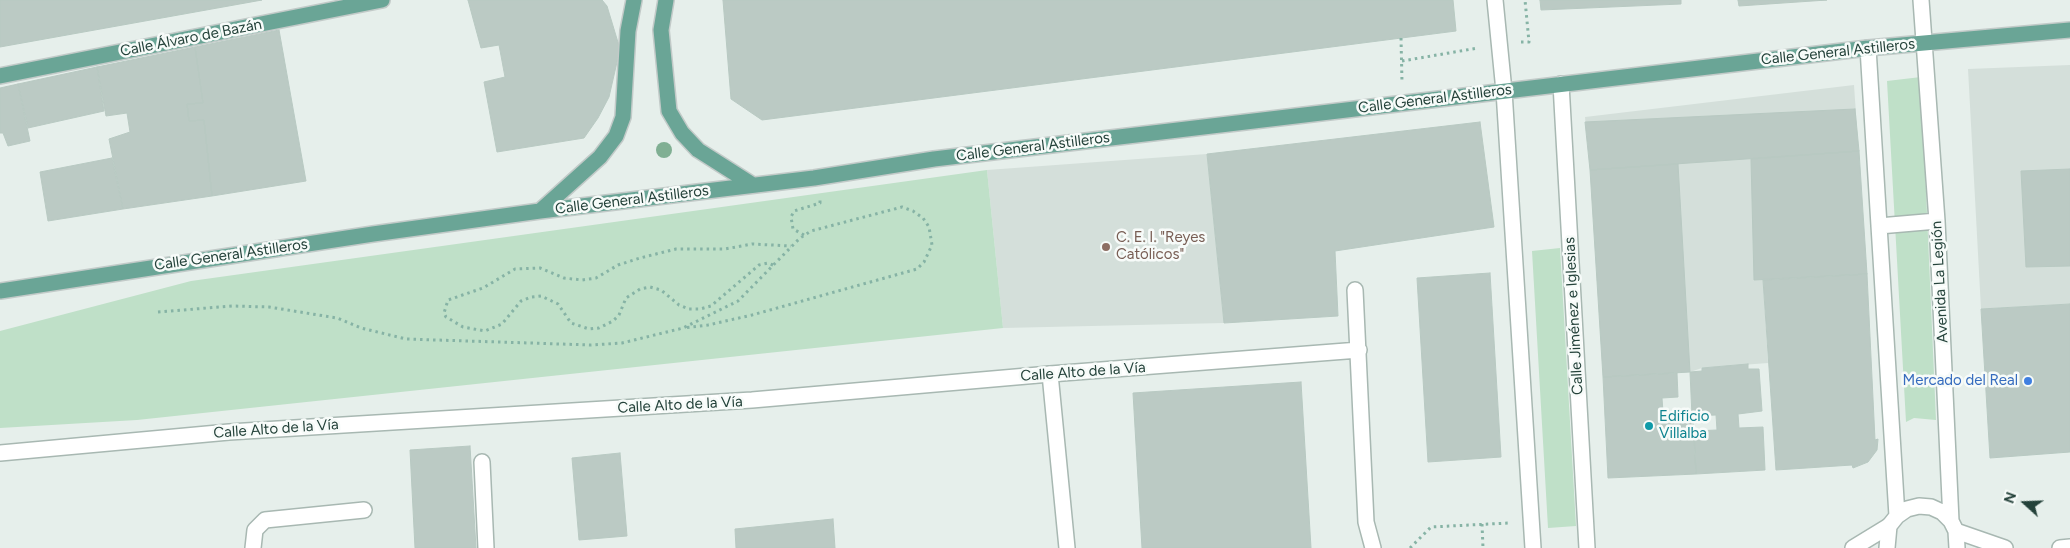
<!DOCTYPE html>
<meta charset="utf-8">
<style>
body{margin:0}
#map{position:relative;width:2070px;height:548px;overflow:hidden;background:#e6efeb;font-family:Figtree,sans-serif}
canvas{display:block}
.north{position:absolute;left:2000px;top:478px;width:50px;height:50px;-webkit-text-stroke:4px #f7fbf9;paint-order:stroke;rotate:290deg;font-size:14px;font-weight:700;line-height:20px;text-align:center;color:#24423a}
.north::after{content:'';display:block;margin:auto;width:18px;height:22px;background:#24423a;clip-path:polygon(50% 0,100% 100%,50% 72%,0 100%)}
</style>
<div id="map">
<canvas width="2070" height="548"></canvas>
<div class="north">N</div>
</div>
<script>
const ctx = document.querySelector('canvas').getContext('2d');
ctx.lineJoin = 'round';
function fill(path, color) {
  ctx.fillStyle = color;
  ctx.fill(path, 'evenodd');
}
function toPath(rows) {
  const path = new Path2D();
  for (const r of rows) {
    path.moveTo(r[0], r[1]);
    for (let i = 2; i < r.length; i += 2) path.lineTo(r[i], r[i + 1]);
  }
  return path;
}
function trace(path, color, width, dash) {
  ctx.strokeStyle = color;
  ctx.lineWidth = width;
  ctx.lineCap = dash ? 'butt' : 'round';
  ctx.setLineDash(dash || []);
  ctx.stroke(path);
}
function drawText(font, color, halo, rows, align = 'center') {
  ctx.font = font + ' Figtree,sans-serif';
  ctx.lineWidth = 5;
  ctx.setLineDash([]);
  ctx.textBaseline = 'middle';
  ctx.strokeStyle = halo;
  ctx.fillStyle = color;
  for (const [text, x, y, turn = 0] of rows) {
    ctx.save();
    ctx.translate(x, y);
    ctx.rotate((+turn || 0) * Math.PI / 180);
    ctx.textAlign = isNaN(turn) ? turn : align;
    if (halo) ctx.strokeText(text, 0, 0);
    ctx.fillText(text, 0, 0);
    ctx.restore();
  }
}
fill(toPath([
 [2070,65,2070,304,1981,309,1968,69],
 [1854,85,1867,274,1763,280,1768,363,1702,368,1690,372,1603,377,1590,170,1585,117],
 [1207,154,1224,323,1003,328,987,170]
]), '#d4dfda');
fill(toPath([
 [1921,77,1936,420,1914,418,1906,422,1887,81],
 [987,170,1003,328,137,420,0,428,0,331,191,281],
 [1560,248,1576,526,1548,528,1532,251]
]), '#bfe0c8');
const building = toPath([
 [0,0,262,0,0,47,0,0],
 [468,0,602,0,607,6,620,49,609,97,598,118,584,138,497,152,484,82,505,77,499,45,481,48,468,0],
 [723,0,1453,0,1456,31,762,120,731,99,723,0],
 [1540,0,1681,0,1681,4,1541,10,1540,0],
 [1738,0,1827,0,1739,6,1738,0],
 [279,30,306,181,212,196,204,120,189,121,187,104,203,103,195,47,279,30],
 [195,47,203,103,187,104,189,121,204,120,212,196,123,209,109,139,130,132,127,113,106,116,97,67,195,47],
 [97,67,104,111,28,128,18,84,97,67],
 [18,84,30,141,8,146,3,133,0,133,0,88,18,84],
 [1855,109,1859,151,1590,170,1585,122,1855,109],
 [1480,122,1494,227,1335,251,1338,316,1224,323,1207,154,1480,122],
 [1859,151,1867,274,1754,280,1751,159,1859,151],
 [112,158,123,209,48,221,40,172,112,158],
 [1678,164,1690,372,1603,377,1590,170,1678,164],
 [2070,169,2070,266,2026,267,2021,171,2070,169],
 [1490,273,1501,457,1428,462,1417,278,1490,273],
 [1867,274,1875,440,1878,439,1877,450,1868,462,1853,468,1852,465,1776,470,1763,280,1867,274],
 [2070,304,2070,452,1990,458,1981,309,2070,304],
 [1748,364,1748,369,1759,369,1762,411,1738,414,1739,428,1763,427,1765,470,1696,474,1694,431,1717,430,1716,415,1692,416,1690,372,1702,371,1702,368,1748,364],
 [1677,373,1678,397,1662,398,1663,412,1676,411,1676,421,1693,419,1696,474,1608,478,1603,377,1677,373],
 [1301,382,1311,548,1142,548,1133,393,1301,382],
 [470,446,476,548,415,548,410,450,470,446],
 [620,453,627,536,579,540,572,458,620,453],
 [833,519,835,548,736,548,735,529,833,519]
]);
fill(building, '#bbcac4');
trace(building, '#b8c9c2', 1);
const service = toPath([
 [1050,374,1067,548],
 [482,462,486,548],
 [253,548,255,530,265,520,364,510]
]);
const minor = toPath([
 [1495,0,1504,91,1533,548],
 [1561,84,1587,548],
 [1355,290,1366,522,1373,548],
 [0,453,229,432,752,400,1050,374,1359,350],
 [1853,548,1889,526]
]);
const tertiary = toPath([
 [1921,0,1937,221,1951,521],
 [1868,48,1897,516],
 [1879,226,1937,221],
 [1956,531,2005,548],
 [1887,548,1889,526,1897,516,1907,509,1919,506,1931,507,1942,512,1951,521,1956,531,1957,548],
 [2060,548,2070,547]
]);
const primary = toPath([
 [666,0,661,30,669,111,682,133,698,150,753,185],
 [0,76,382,0],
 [540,211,600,157,616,136,623,117,628,31,634,0],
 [0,291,373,234,540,211,814,178,934,159,1868,48,2070,30]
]);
trace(service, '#a8b8b2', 18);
trace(minor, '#a8b8b2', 18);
trace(tertiary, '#a8b8b2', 18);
trace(primary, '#c2cac8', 18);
trace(toPath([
 [1401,38,1402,82],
 [1521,42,1529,42,1525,0],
 [1402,61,1478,48],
 [804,235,793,229,791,217,794,211,820,203,820,200],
 [773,265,768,263,759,265,711,306,700,309,689,309,679,305,661,290,650,287,640,289,626,298,619,315,613,321,599,328,589,329,571,323,558,304,541,296,531,297,521,301,502,324,485,331,463,327,446,317,444,313,448,300,483,288,515,269,540,268,564,278,582,280,596,278,618,265,640,258,676,249,725,249,752,244,791,246],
 [158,312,232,306,269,307,337,318,361,328,406,339,591,345,622,343,683,328,738,301,800,238,811,231,902,207,913,211,923,218,929,227,932,245,924,262,917,269,752,315,708,325,683,328],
 [1482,524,1483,548],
 [1410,548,1431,527,1509,523]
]), '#86b3a5', 3, [2.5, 4]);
trace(service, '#fff', 15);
trace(minor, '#fff', 15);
trace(tertiary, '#fff', 15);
trace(primary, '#6aa596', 15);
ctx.fillStyle = '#80af93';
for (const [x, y] of [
 [664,150]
]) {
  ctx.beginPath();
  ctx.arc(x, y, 8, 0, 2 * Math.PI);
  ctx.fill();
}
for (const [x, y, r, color] of [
 [1106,247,5,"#8d6e63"],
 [2028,381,5,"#3f7fe0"],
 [1649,426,5,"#0f9aa8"]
]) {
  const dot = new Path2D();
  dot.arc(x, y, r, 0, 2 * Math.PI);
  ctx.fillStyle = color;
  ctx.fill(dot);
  trace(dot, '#f7fbf9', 2);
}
drawText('15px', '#24423a', '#f7fbf9', [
 ["Calle Álvaro de Bazán",191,38,-11],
 ["Calle General Astilleros",1838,52,-6],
 ["Calle General Astilleros",1435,99,-7],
 ["Calle General Astilleros",1033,147,-7],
 ["Calle General Astilleros",632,200,-7],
 ["Calle General Astilleros",231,255,-8],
 ["Avenida La Legión",1940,282,-93],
 ["Calle Jiménez e Iglesias",1574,316,-93],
 ["Calle Alto de la Vía",1083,372,-4],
 ["Calle Alto de la Vía",680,405,-3],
 ["Calle Alto de la Vía",276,429,-4]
]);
drawText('15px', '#785e54', '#f7fbf9', [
 ["C. E. I. \"Reyes",1116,238],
 ["Católicos\"",1116,255]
], 'left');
drawText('15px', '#366cbe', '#f7fbf9', [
 ["Mercado del Real",2018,381]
], 'right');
drawText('15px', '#0d838f', '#f7fbf9', [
 ["Edificio",1659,417],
 ["Villalba",1659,434]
], 'left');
</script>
